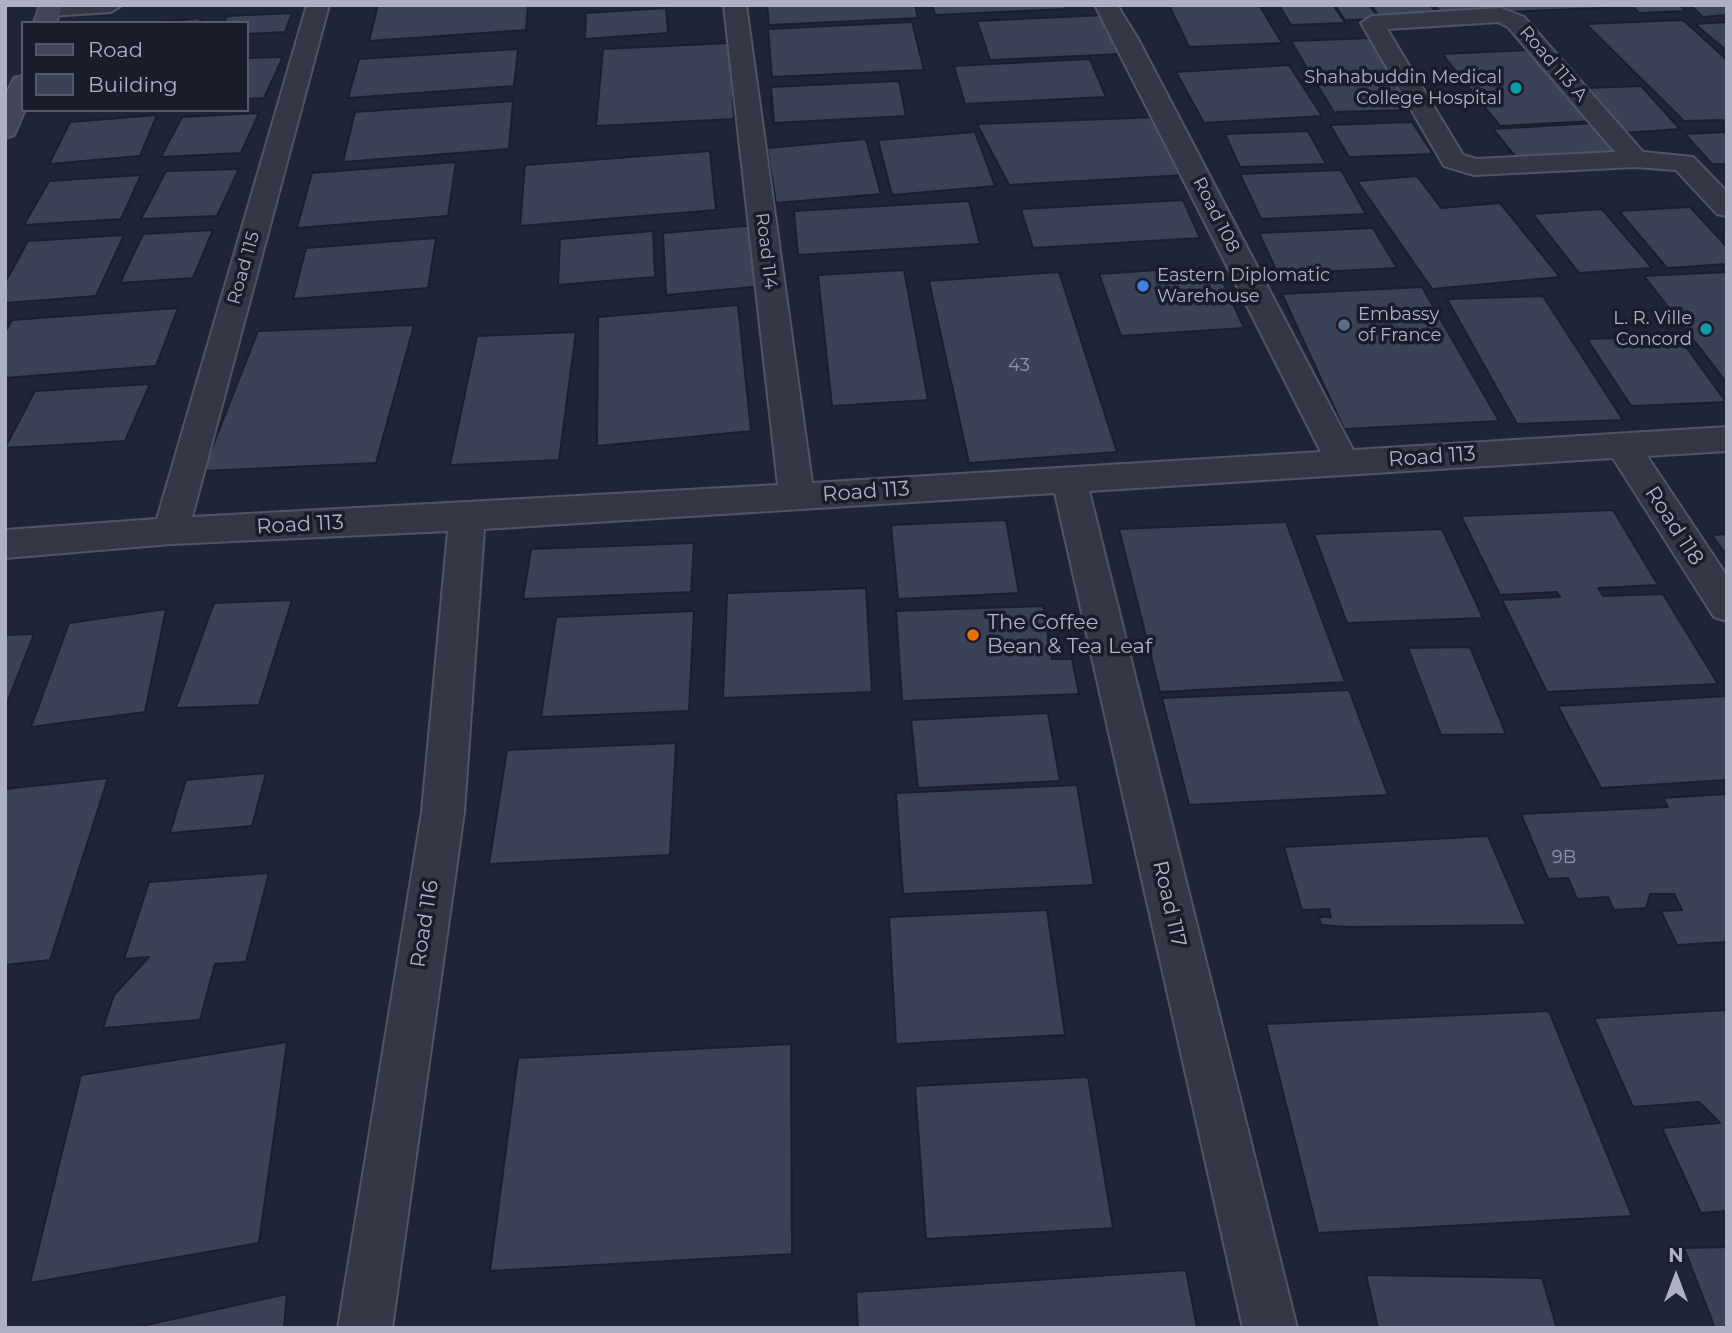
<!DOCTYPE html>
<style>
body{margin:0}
#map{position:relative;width:1732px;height:1333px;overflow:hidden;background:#202535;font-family:Montserrat,sans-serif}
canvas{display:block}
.frame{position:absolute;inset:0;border:7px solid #aeb1c3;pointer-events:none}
.legend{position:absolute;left:21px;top:21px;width:228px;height:91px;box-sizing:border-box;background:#191c2a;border:2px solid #555867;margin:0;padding:9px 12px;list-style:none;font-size:21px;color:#aeb1c3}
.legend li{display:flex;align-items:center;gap:14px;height:35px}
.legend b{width:35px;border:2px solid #555867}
.north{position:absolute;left:1641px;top:1242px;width:70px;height:70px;-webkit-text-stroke:5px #191c2a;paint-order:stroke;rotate:0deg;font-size:19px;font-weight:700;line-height:28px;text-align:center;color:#aeb1c3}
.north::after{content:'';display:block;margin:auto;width:24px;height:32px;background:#aeb1c3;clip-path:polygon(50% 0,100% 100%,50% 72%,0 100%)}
</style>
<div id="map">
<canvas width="1732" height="1333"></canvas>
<div class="frame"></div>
<ul class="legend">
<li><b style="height:9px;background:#424558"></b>Road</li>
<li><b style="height:19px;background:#3c4256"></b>Building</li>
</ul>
<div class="north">N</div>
</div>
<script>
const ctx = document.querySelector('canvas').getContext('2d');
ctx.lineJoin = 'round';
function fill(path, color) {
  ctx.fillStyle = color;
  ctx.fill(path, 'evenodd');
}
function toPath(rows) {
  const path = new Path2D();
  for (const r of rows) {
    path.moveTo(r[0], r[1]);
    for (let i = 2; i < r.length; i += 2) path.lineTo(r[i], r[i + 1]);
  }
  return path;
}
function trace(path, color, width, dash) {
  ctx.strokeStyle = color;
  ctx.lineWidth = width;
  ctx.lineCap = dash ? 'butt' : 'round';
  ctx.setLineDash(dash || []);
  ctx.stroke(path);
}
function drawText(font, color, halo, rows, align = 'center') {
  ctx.font = font + ' Montserrat,sans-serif';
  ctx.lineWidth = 7;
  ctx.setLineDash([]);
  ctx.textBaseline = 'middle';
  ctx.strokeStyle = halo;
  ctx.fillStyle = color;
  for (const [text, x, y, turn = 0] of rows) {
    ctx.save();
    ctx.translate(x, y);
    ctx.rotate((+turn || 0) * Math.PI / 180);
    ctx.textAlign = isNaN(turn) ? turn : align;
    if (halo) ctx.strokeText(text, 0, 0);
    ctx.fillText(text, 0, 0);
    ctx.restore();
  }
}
const building = toPath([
 [378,5,528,5,526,30,369,41,378,5],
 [767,5,915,5,918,18,769,25,767,5],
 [932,5,1064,5,1065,9,935,15,932,5],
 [1169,5,1259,5,1282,43,1189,47,1169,5],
 [1279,5,1333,5,1345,23,1291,25,1279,5],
 [1335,5,1369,5,1380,19,1345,20,1335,5],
 [1371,5,1430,5,1439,16,1381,19,1371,5],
 [1435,5,1482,5,1489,14,1443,16,1435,5],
 [1498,5,1600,5,1602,8,1504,12,1498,5],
 [1631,5,1679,5,1686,11,1639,13,1631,5],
 [1690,5,1727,5,1727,15,1703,17,1690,5],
 [666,8,668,33,585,39,586,13,666,8],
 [292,13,285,32,247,34,247,23,224,23,227,16,292,13],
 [1104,15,1122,54,990,60,977,21,1104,15],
 [201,18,199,23,150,23,201,18],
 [1683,20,1727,60,1727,120,1684,121,1586,24,1683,20],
 [912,22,924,70,772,77,768,29,912,22],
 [1727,22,1727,51,1695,24,1727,22],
 [1372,38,1395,72,1311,75,1291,41,1372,38],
 [730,43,734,119,596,126,603,49,730,43],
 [518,49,514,86,348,98,359,59,518,49],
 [1529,50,1594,121,1500,126,1442,54,1529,50],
 [283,57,264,98,247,99,247,58,283,57],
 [1090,59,1106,97,965,104,954,66,1090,59],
 [1289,65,1322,116,1204,123,1176,72,1289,65],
 [1394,80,1414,110,1334,112,1316,83,1394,80],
 [899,81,906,116,774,123,771,87,899,81],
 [1641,86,1680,129,1624,133,1586,88,1641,86],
 [513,101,509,149,343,162,355,112,513,101],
 [259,113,241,153,161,157,182,117,259,113],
 [157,115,140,156,49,164,70,122,157,115],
 [1157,117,1187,175,1009,185,977,124,1157,117],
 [1412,122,1433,154,1349,157,1330,125,1412,122],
 [1596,123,1624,154,1518,160,1493,129,1596,123],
 [1308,131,1326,164,1240,167,1225,134,1308,131],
 [975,132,995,186,892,195,878,140,975,132],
 [1727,132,1727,164,1712,164,1685,134,1727,132],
 [866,139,881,194,776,203,767,148,866,139],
 [710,151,716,210,520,226,525,165,710,151],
 [456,162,448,216,297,228,312,173,456,162],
 [239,169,217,216,141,219,166,171,239,169],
 [1341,170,1366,214,1261,219,1240,174,1341,170],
 [141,175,121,219,24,225,49,181,141,175],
 [1417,176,1441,208,1500,203,1560,277,1432,289,1357,181,1417,176],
 [1183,200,1200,238,1033,248,1021,209,1183,200],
 [969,201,980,244,798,255,794,211,969,201],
 [1690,207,1727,247,1727,264,1667,268,1619,211,1690,207],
 [1602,209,1652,268,1579,273,1533,214,1602,209],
 [756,225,764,286,666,295,663,233,756,225],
 [1373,228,1397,268,1278,274,1259,233,1373,228],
 [213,230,193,278,120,283,143,234,213,230],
 [653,231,655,277,558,285,560,239,653,231],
 [124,235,96,296,5,303,5,283,28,241,124,235],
 [436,238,428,288,293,299,306,248,436,238],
 [1216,266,1244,328,1121,336,1099,274,1216,266],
 [904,270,928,400,832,406,818,275,904,270],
 [1059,272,1117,452,969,463,929,281,1059,272],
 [1727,272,1727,383,1644,276,1727,272],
 [1422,287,1499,421,1344,429,1282,294,1422,287],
 [1543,296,1623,420,1517,424,1447,299,1543,296],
 [738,305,751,431,597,446,598,317,738,305],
 [178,308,156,366,5,378,5,332,12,320,178,308],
 [414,325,376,463,203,471,258,331,414,325],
 [576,332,559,460,450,465,477,336,576,332],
 [1678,336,1726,402,1631,406,1587,339,1678,336],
 [150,384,125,441,5,448,35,391,150,384],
 [1613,510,1658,585,1598,588,1603,596,1663,594,1718,684,1547,692,1502,600,1560,597,1557,592,1500,595,1461,516,1613,510],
 [1006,520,1019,593,898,599,891,525,1006,520],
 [1286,522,1345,682,1160,692,1119,529,1286,522],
 [1442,529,1483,618,1347,623,1314,534,1442,529],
 [1727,534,1727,556,1712,535,1727,534],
 [694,543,691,592,523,599,531,549,694,543],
 [866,588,872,692,723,698,727,593,866,588],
 [292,600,259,705,176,708,214,603,292,600],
 [1043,606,1052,659,1072,659,1079,694,902,701,896,611,1043,606],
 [166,609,145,712,31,727,69,623,166,609],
 [694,611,689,711,541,717,556,617,694,611],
 [34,634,5,708,5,635,34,634],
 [1470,647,1506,734,1441,735,1408,648,1470,647],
 [1349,690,1388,795,1189,805,1162,698,1349,690],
 [1727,696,1727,780,1601,788,1558,706,1727,696],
 [1048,713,1060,781,918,788,911,720,1048,713],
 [676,743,670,855,489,864,507,750,676,743],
 [266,773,252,826,170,833,186,780,266,773],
 [108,778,50,960,5,965,5,789,108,778],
 [1077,785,1094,885,903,894,896,793,1077,785],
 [1727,794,1727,942,1677,945,1661,911,1682,910,1674,894,1650,894,1646,908,1614,910,1608,897,1577,899,1568,878,1548,879,1521,814,1668,807,1663,798,1727,794],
 [1488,836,1526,925,1350,927,1321,925,1319,917,1331,917,1329,909,1302,910,1284,847,1488,836],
 [269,873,246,962,215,964,200,1020,103,1028,114,995,149,957,124,959,149,882,269,873],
 [1047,910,1065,1035,896,1044,889,917,1047,910],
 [1727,1010,1727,1211,1701,1213,1662,1128,1720,1123,1699,1102,1633,1107,1594,1018,1727,1010],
 [1549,1011,1632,1216,1318,1233,1266,1024,1549,1011],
 [287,1042,259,1243,30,1283,81,1075,287,1042],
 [791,1044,792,1254,490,1271,518,1058,791,1044],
 [1088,1077,1113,1228,926,1239,915,1086,1088,1077],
 [1727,1247,1727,1328,1715,1328,1684,1248,1727,1247],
 [1186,1270,1197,1328,858,1328,856,1292,1186,1270],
 [1366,1275,1542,1278,1557,1328,1378,1328,1366,1275],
 [287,1294,284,1328,132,1328,287,1294]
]);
fill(building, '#3c4256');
trace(building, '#1b1e2c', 2);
const street = toPath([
 [41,5,122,5,111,12,50,16,42,14,39,9,41,5],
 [307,5,329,5,192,517,778,485,724,5,746,5,812,483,1321,452,1095,5,1117,5,1138,39,1353,450,1727,427,1727,451,1647,456,1727,576,1727,621,1714,617,1613,458,1089,491,1297,1328,1243,1328,1055,493,484,529,464,812,392,1328,338,1328,422,812,448,531,171,544,5,558,5,530,157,519,307,5],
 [1501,8,1524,17,1643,152,1693,157,1727,192,1727,216,1717,214,1676,170,1635,167,1474,175,1444,166,1361,23,1372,16,1501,8],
 [1498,22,1508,27,1615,152,1476,159,1463,155,1387,29,1498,22]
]);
const secondary = toPath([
 [40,5,62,5,56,23,34,23,40,5],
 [23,76,25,110,14,135,5,138,5,97,14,78,23,76]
]);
trace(street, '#515464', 4);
trace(secondary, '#515464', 4);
fill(street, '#333746');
fill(secondary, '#424558');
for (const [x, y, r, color] of [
 [1516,88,7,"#0f9aa8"],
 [1143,286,7,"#3f7fe0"],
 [1344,325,7,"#5c6f8a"],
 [1706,329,7,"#0f9aa8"],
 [973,635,7,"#e8710a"]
]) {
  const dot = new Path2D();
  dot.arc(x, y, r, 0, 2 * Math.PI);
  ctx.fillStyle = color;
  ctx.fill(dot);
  trace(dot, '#191c2a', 2.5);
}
drawText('18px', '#aeb1c3', '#191c2a', [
 ["Road 113 A",1553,64,49],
 ["Road 108",1216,215,63],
 ["Road 114",766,251,83],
 ["Road 115",244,268,-74]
]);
drawText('18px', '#aeb1c3', '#191c2a', [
 ["Shahabuddin Medical",1502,78],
 ["College Hospital",1502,99],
 ["Eastern Diplomatic",1157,276,"left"],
 ["Warehouse",1157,297,"left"],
 ["Embassy",1358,315,"left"],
 ["of France",1358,336,"left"],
 ["L. R. Ville",1692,319],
 ["Concord",1692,340]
], 'right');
drawText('18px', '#9295a8', null, [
 ["43",1019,366],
 ["9B",1564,858]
]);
drawText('21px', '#aeb1c3', '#191c2a', [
 ["Road 113",1432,457,-4],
 ["Road 113",866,492,-4],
 ["Road 113",300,525,-3],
 ["Road 118",1674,526,57],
 ["Road 117",1169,904,77],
 ["Road 116",425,924,-81]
]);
drawText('21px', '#aeb1c3', '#191c2a', [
 ["The Coffee",987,623],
 ["Bean & Tea Leaf",987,647]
], 'left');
</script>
